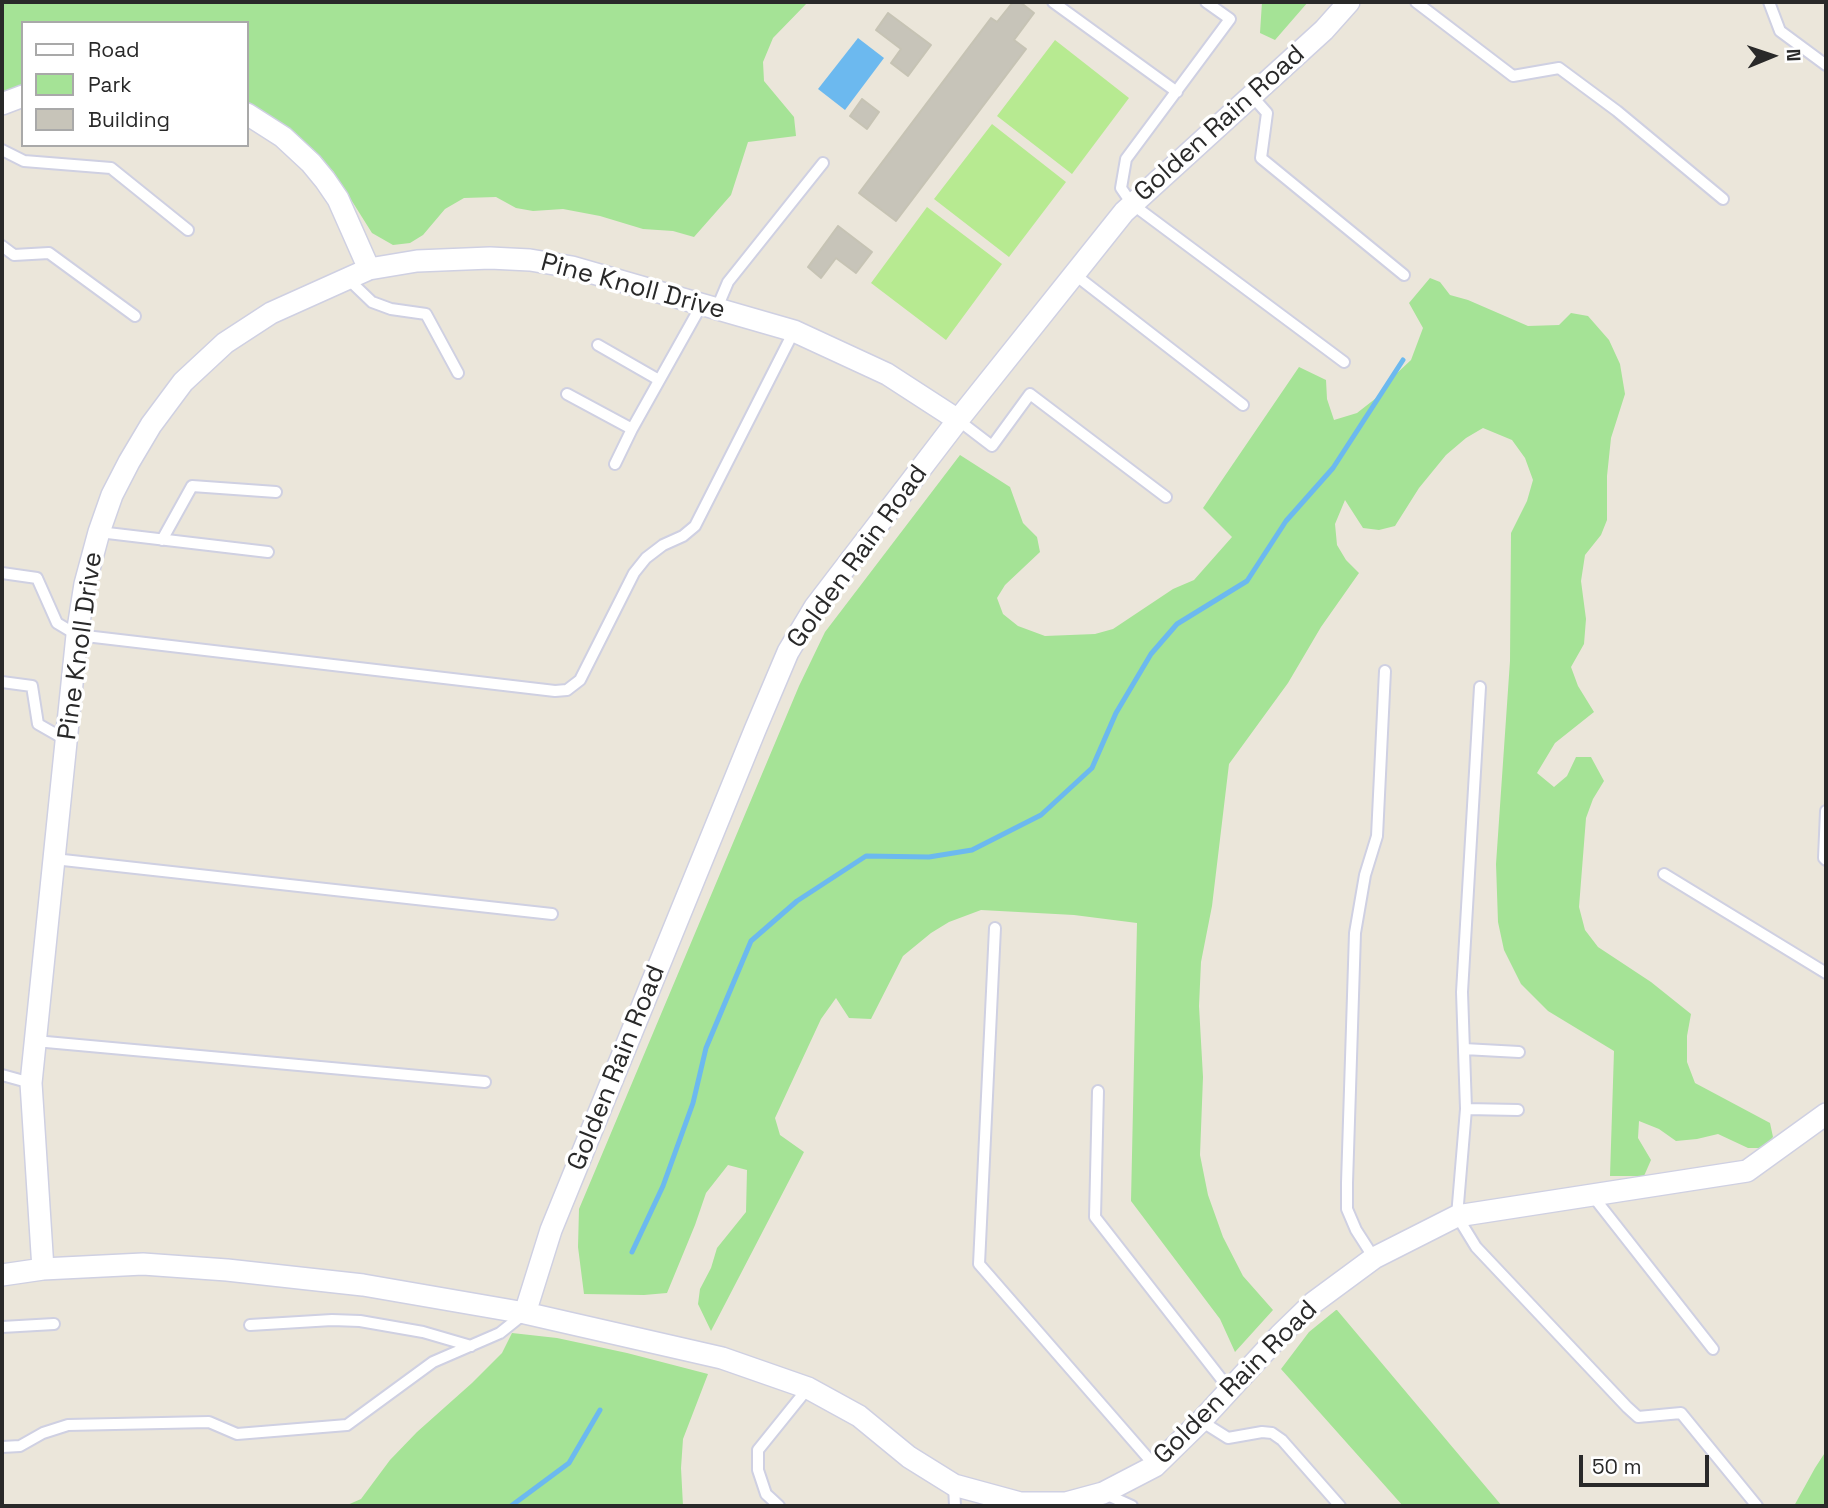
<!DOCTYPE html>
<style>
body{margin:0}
#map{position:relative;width:1828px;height:1508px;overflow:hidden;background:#ebe6da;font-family:"Space Grotesk",sans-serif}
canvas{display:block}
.frame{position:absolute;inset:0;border:4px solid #292929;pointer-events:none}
.legend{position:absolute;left:21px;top:21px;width:228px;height:126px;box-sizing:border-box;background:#fff;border:2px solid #a9a9a9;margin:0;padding:9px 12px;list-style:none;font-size:21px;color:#292929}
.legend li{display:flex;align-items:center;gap:14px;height:35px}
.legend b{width:35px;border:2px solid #a9a9a9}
.north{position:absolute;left:1737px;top:21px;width:70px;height:70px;-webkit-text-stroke:5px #fff;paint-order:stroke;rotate:88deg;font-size:19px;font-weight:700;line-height:28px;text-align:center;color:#292929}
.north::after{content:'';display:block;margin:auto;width:24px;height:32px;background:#292929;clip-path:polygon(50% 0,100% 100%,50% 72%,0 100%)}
.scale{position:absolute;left:1579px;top:1455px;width:130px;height:32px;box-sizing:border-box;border:4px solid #292929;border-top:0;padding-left:9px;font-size:21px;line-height:24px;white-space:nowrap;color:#292929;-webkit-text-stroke:5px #fff;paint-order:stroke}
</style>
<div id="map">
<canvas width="1828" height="1508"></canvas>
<div class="frame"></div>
<ul class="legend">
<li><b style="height:9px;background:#fff"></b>Road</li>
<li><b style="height:19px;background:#a5e396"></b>Park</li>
<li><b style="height:19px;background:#c7c4b9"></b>Building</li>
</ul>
<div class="north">N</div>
<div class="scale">50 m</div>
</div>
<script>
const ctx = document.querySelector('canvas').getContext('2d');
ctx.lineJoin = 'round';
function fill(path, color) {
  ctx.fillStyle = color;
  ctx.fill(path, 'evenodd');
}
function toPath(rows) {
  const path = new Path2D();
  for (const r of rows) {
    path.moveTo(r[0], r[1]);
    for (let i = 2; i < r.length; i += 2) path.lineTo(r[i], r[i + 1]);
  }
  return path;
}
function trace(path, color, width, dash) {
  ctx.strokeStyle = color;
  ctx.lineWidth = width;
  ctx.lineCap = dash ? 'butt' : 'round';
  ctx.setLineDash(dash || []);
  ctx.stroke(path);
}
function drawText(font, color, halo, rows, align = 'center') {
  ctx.font = font + ' "Space Grotesk",sans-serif';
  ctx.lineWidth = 7;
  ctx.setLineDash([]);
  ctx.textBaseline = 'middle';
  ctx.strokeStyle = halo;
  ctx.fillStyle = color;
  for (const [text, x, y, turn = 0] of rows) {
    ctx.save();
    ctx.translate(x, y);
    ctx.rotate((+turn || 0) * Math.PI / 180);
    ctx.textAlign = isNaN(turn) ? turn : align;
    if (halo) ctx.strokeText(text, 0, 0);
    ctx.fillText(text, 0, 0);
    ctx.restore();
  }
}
fill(toPath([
 [2,2,808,2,773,38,763,62,764,81,794,117,796,136,748,142,731,195,694,237,673,231,643,229,600,216,563,209,533,211,516,208,496,197,464,198,445,209,423,235,410,243,393,245,372,233,333,171,273,118,247,102,247,23,23,23,23,84,2,93],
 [1262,2,1308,2,1275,40,1260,33],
 [1430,278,1440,282,1450,295,1468,300,1528,326,1559,325,1571,313,1588,316,1609,340,1620,364,1625,394,1611,438,1607,476,1607,520,1601,535,1585,555,1581,581,1586,619,1584,644,1571,667,1578,686,1594,712,1555,743,1537,773,1554,787,1567,776,1576,757,1591,757,1604,781,1593,799,1586,818,1579,907,1585,930,1598,947,1651,982,1691,1014,1687,1036,1687,1062,1695,1083,1770,1123,1773,1137,1764,1148,1748,1148,1718,1134,1697,1139,1676,1141,1659,1129,1639,1121,1638,1138,1651,1160,1644,1176,1610,1176,1614,1051,1548,1011,1521,984,1504,950,1498,922,1496,864,1510,661,1511,533,1527,501,1533,480,1525,458,1512,440,1483,428,1466,438,1446,455,1419,488,1395,526,1379,530,1363,528,1345,500,1335,524,1337,545,1346,560,1359,573,1321,627,1288,683,1229,764,1212,906,1201,962,1199,1006,1203,1077,1200,1155,1208,1195,1223,1237,1243,1276,1273,1310,1235,1352,1220,1319,1131,1201,1137,923,1074,915,981,910,949,922,931,933,903,956,871,1019,849,1018,836,998,821,1019,775,1118,780,1135,804,1152,711,1331,698,1304,700,1289,711,1268,717,1248,746,1212,747,1170,728,1165,706,1193,695,1225,667,1293,644,1295,584,1294,578,1247,579,1209,799,686,825,632,960,455,1010,487,1023,523,1037,537,1040,552,1005,585,997,598,1003,614,1018,626,1045,636,1095,634,1113,629,1173,589,1194,580,1232,537,1203,508,1299,367,1326,380,1327,399,1334,420,1357,413,1380,395,1396,374,1411,360,1423,328,1409,303],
 [1336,1310,1337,1310,1502,1506,1403,1506,1281,1369,1309,1332],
 [512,1333,557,1338,627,1353,708,1374,683,1439,681,1468,683,1506,345,1506,361,1499,390,1460,417,1432,472,1383,502,1353],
 [1826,1451,1826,1506,1794,1506,1815,1468]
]), '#a5e396');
fill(toPath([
 [1055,40,1129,98,1072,174,997,116],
 [992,124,1066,182,1009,257,934,199],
 [927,207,1002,264,946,340,871,283]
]), '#b7ea91');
fill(toPath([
 [858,38,884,58,845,110,818,89]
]), '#6cb9ef');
trace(toPath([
 [632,1252,663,1186,693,1103,706,1048,751,941,797,901,866,856,929,857,972,850,1041,815,1092,768,1116,713,1151,654,1177,624,1247,581,1286,521,1333,468,1403,360],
 [511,1506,569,1463,600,1410]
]), '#6cb9ef', 5);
const building = toPath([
 [1013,2,1020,2,1034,13,1014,40,1026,49,896,221,859,193,991,18,997,22,1013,2],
 [888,13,931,45,908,76,891,63,901,49,876,30,888,13],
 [862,99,879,112,867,129,850,116,862,99],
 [838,226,872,252,856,273,836,258,821,278,808,267,838,226]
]);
fill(building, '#c7c4b9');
trace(building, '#c6c3b4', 2);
const lane = toPath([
 [1053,2,1177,92],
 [1206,2,1230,19,1126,159,1121,188,1132,204,1344,362],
 [1416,2,1513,76,1559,68,1617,111,1723,199],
 [1769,2,1780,31,1826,65],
 [1252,96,1267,113,1261,158,1404,275],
 [2,150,24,161,111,168,188,230],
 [2,246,14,255,49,253,135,316],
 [1074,274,1243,405],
 [348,279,372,302,391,309,426,314,458,373],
 [717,308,728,282,823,163],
 [598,345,659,380],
 [567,394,632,429,702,304],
 [958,420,992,446,1030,394,1166,497],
 [615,464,632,429],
 [99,532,268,552],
 [162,540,192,486,276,492],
 [2,573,37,578,57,623,77,635,555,691,567,690,580,680,634,573,646,558,663,545,683,536,695,526,794,331],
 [2,682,32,686,38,724,66,740],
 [1480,687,1462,992,1466,1109,1457,1216,1476,1247,1627,1407,1638,1417,1681,1413,1757,1506],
 [1826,811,1824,858,1826,860],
 [54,859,552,914],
 [1664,874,1826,973],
 [995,928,979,1264,1155,1466],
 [35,1041,485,1082],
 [1464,1049,1519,1052],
 [2,1075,31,1083],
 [1098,1091,1095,1217,1230,1390],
 [1466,1109,1518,1110],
 [1592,1195,1713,1349],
 [1374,1258,1356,1230,1347,1209,1347,1183,1355,933,1365,875,1377,836,1385,671],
 [250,1325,332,1320,360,1321,423,1332,471,1346],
 [2,1327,54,1324],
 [1201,1421,1228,1438,1262,1432,1272,1433,1282,1440,1340,1506],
 [2,1447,20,1446,43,1433,68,1425,209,1422,237,1434,347,1425,433,1362,500,1333,525,1313],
 [954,1485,955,1506],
 [1103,1493,1132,1506],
 [779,1506,766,1494,758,1470,758,1450,808,1388]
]);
const street = toPath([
 [2,104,23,96],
 [247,114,283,137,311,163,325,180,338,199,369,269],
 [43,1269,31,1083,77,635,85,584,99,532,112,495,129,462,151,425,183,382,225,343,271,313,369,269,417,261,490,258,530,260,572,267,794,331,887,374,958,420],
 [2,1275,43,1269,143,1264,227,1270,363,1285,525,1313,722,1358,808,1388,859,1416,909,1457,954,1485,1020,1503,1066,1503,1103,1493,1155,1466,1201,1421,1280,1335,1313,1303,1374,1258,1457,1216,1747,1171,1826,1114],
 [525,1313,551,1230,755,730,788,652,815,607,958,420,1124,212,1324,30,1349,2]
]);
trace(lane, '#cfd0e2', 14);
trace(street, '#cfd0e2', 24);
trace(lane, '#fff', 10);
trace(street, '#fff', 21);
drawText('26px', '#292929', '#fff', [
 ["Golden Rain Road",1220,124,-42],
 ["Pine Knoll Drive",633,287,15],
 ["Golden Rain Road",858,557,-54],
 ["Pine Knoll Drive",81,646,-82],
 ["Golden Rain Road",617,1068,-68],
 ["Golden Rain Road",1236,1383,-45]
]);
</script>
